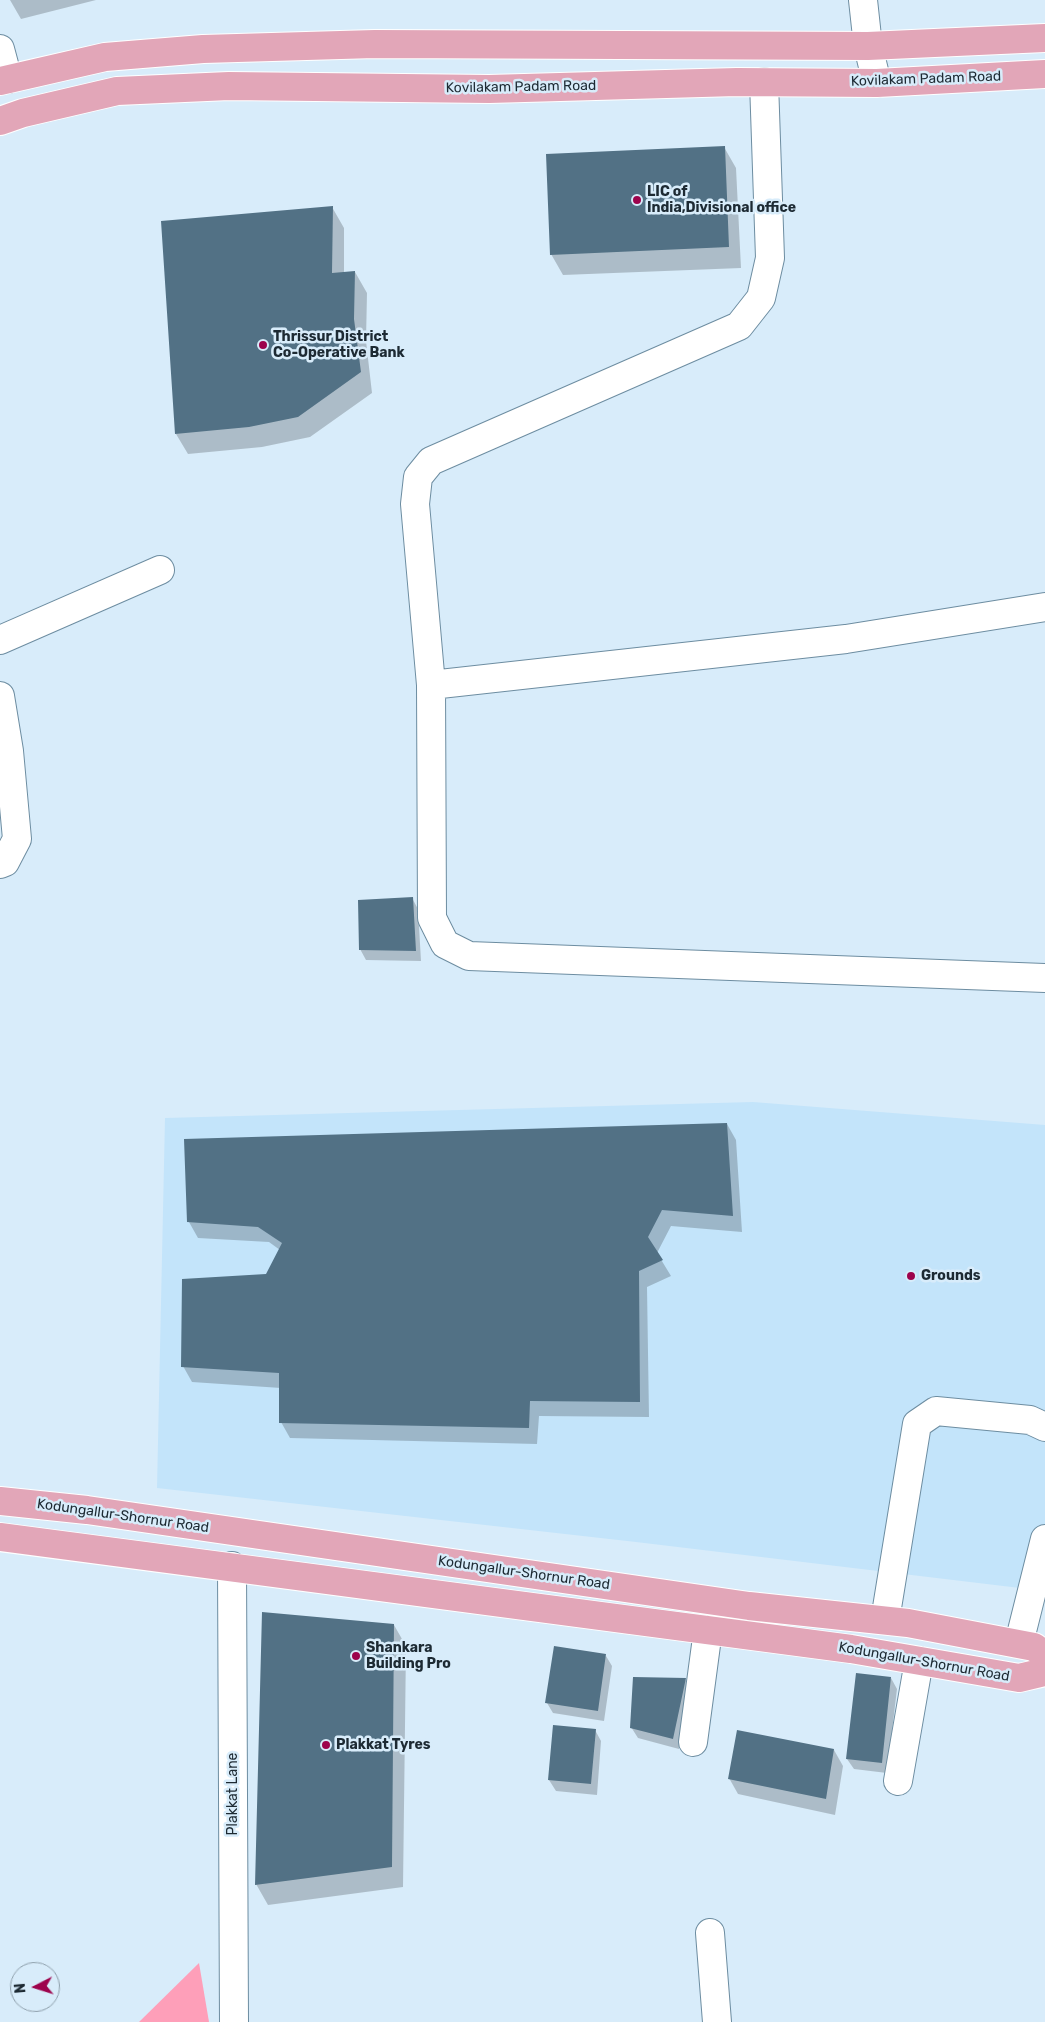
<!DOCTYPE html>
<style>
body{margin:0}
#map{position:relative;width:1045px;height:2022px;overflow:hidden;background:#d8ecfa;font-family:Rubik,sans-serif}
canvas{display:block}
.north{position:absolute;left:10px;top:1962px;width:50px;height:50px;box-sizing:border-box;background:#d8ecfa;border:1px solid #8d9eaa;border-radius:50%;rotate:265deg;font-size:14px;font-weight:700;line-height:20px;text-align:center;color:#1d2a33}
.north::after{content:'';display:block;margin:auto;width:18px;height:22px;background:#9d034c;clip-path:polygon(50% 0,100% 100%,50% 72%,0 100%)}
</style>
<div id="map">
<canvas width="1045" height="2022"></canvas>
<div class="north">N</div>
</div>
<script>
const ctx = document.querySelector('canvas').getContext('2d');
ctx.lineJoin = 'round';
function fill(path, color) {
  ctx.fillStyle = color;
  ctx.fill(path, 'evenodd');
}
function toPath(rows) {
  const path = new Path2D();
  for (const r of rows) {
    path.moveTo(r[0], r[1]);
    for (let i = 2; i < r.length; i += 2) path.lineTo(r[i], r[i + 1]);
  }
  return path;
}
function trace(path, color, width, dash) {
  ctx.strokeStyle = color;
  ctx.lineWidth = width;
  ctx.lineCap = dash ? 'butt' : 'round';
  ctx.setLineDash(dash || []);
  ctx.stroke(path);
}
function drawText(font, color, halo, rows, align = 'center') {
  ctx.font = font + ' Rubik,sans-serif';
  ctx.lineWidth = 5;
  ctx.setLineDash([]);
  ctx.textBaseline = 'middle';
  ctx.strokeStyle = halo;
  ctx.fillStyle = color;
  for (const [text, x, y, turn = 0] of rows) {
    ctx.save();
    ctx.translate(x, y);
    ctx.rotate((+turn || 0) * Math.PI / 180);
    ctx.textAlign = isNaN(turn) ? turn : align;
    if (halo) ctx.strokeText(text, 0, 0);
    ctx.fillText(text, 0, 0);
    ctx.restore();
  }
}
fill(toPath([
 [753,1102,1045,1125,1045,1591,636,1542,157,1488,165,1118]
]), '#c3e4fa');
fill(toPath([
 [199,1963,209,2022,139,2022]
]), '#fe9fb9');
fill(toPath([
 [10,0,96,0,21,19],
 [724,147,736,168,741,268,563,275,551,254],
 [332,207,344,228,344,273,355,272,367,293,366,341,372,393,310,437,262,447,188,454,176,434],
 [412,898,418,909,421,961,366,960,360,949],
 [727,1124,736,1140,742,1232,671,1226,657,1253,671,1276,647,1287,649,1417,539,1416,537,1444,290,1438,281,1422,281,1388,192,1382,183,1366,267,1275,280,1250,269,1242,198,1238,189,1222],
 [394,1625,406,1646,403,1887,268,1905,256,1884],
 [606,1656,612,1666,604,1721,553,1713,547,1703],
 [891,1678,897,1689,887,1773,854,1769,847,1759],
 [685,1679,691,1690,679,1749,638,1738,631,1727],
 [554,1726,595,1730,601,1741,597,1795,556,1791,549,1780],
 [834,1750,843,1766,835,1815,738,1794,729,1778]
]), '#0003');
fill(toPath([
 [725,146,729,247,550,255,546,154],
 [333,206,332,273,355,271,354,319,361,372,298,417,249,427,175,434,161,221],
 [413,897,416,951,359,950,358,900],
 [727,1123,733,1216,662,1210,648,1237,663,1260,639,1271,640,1402,530,1401,529,1428,279,1423,279,1373,181,1367,182,1279,266,1274,282,1243,258,1227,187,1222,184,1139],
 [262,1612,394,1624,392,1867,255,1885],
 [554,1646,606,1654,598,1711,545,1703],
 [856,1673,891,1677,882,1763,846,1759],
 [633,1677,686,1678,673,1739,630,1728],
 [553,1725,596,1729,591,1784,548,1780],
 [737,1730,834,1749,826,1799,728,1779]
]), '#527185');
const minor = toPath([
 [863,0,868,46,877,83],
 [0,49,8,79],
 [764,82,770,258,761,298,739,326,431,461,418,477,415,504,431,685,846,639,1045,607],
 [0,640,160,570],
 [431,685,432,918,445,944,469,956,1045,978],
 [0,696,9,751,17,839,5,862,0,864],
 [232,1566,234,2022],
 [885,1620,917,1424,936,1411,1030,1420,1045,1427],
 [1019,1643,1045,1539],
 [693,1742,708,1630],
 [898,1781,919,1661],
 [710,1933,717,2022]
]);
const major = toPath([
 [0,81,105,57,203,49,375,44,868,46,1045,38],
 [0,121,23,113,117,91,229,86,489,89,737,82,877,83,1045,74],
 [0,1501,87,1510,749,1606,908,1623,1034,1647,1045,1655],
 [0,1537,851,1649,1019,1678,1045,1672]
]);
trace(minor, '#6d8da1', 30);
trace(major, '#fff', 30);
trace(minor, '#fff', 28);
trace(major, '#e2a6b8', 28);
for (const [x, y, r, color] of [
 [637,200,5,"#9d034c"],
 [263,345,5,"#9d034c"],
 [911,1276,5,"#9d034c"],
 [356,1656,5,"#9d034c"],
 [326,1745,5,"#9d034c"]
]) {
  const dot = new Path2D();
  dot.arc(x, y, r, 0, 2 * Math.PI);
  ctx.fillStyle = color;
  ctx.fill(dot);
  trace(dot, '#d8ecfa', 2);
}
drawText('14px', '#1d2a33', '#d8ecfa', [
 ["Kovilakam Padam Road",926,79,-2],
 ["Kovilakam Padam Road",521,87,-1],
 ["Kodungallur-Shornur Road",123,1516,8],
 ["Kodungallur-Shornur Road",524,1573,8],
 ["Kodungallur-Shornur Road",924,1662,10],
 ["Plakkat Lane",233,1794,-90]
]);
drawText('bold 14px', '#1d2a33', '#d8ecfa', [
 ["LIC of",647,192],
 ["India,Divisional office",647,208],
 ["Thrissur District",273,337],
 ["Co-Operative Bank",273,353],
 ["Grounds",921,1276],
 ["Shankara",366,1648],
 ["Building Pro",366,1664],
 ["Plakkat Tyres",336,1745]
], 'left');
</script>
